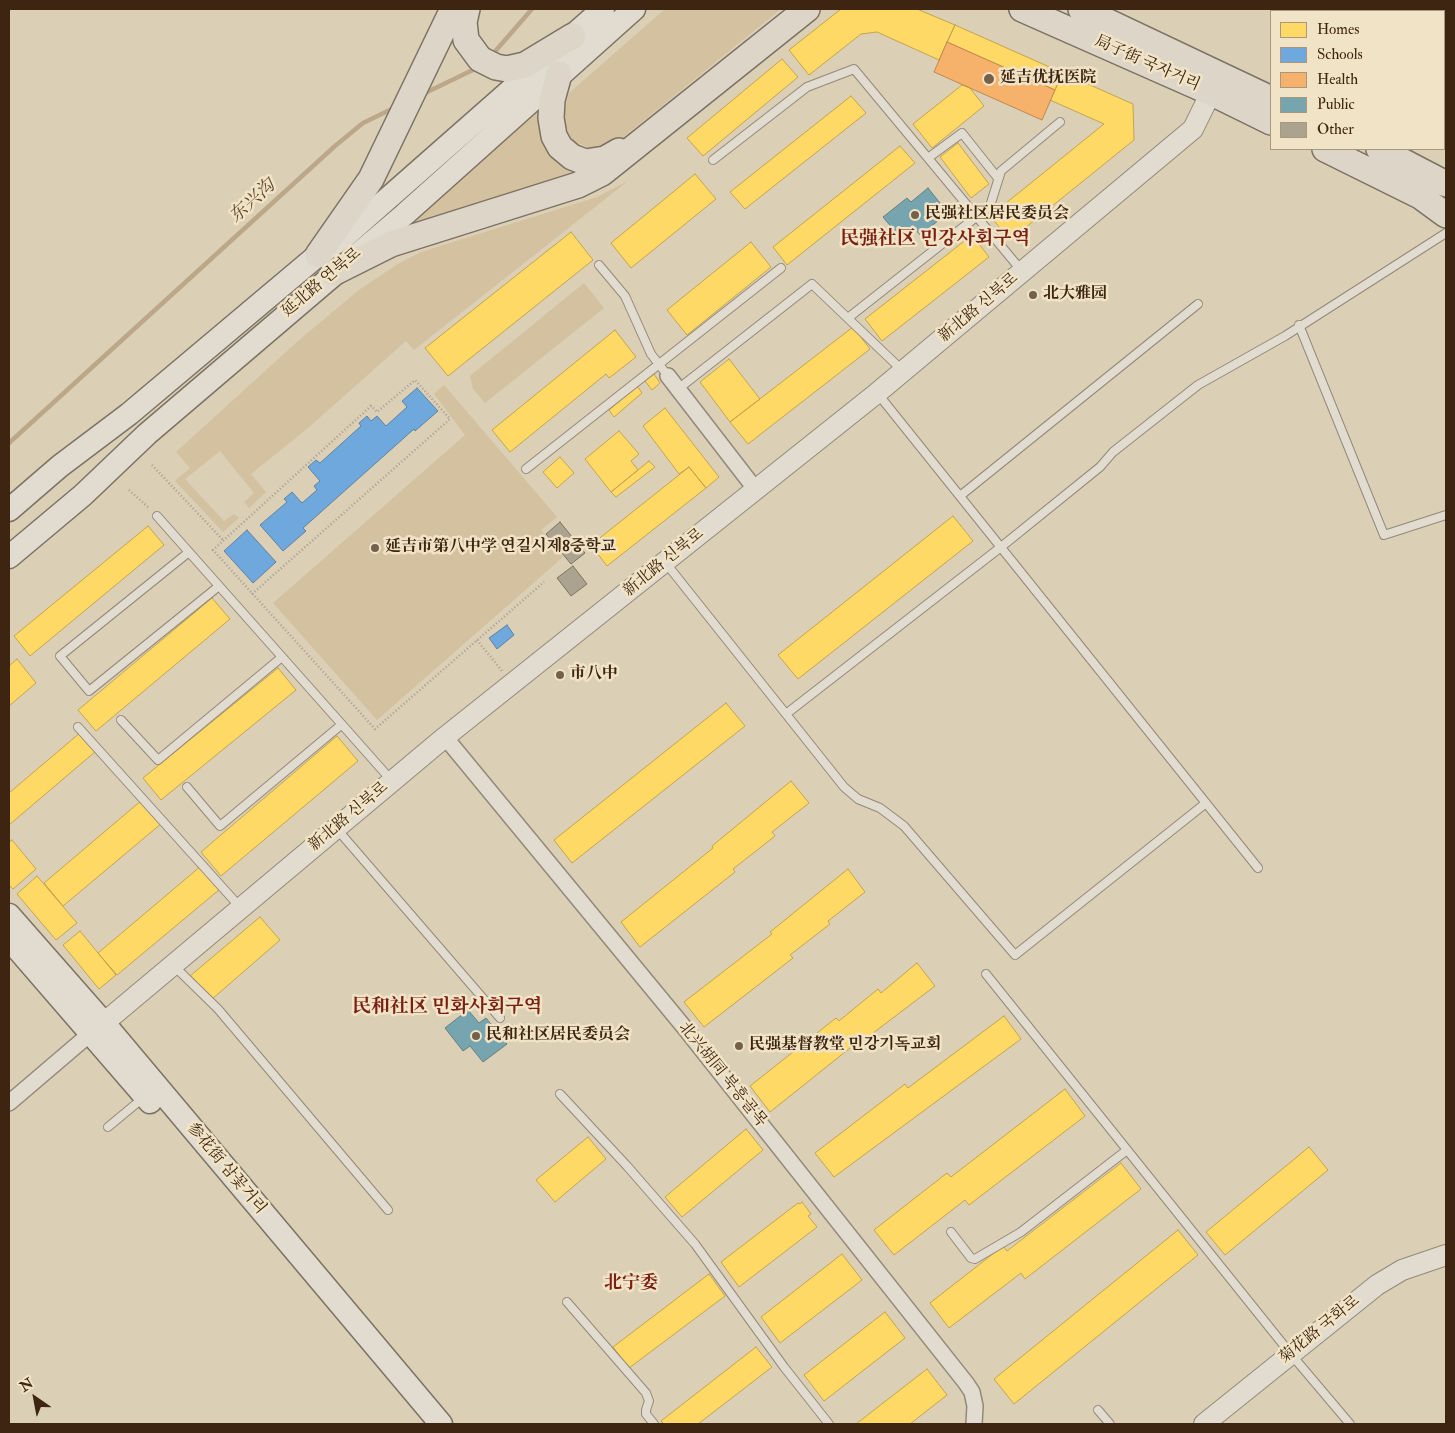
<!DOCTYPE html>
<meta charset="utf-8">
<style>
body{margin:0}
#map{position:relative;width:1455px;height:1433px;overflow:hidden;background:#dbcfb6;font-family:"IM FELL Double Pica",serif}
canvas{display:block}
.frame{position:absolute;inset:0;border:10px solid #3d2511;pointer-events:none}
.legend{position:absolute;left:1270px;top:10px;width:175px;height:140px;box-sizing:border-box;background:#f1e3c6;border:1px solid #a9977e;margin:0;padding:6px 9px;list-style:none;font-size:15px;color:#3d2511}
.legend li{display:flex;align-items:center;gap:10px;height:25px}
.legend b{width:25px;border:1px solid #a9977e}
.north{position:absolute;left:10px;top:1373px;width:50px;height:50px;-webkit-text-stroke:4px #f1e3c6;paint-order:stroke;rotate:327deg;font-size:14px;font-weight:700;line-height:20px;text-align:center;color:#3d2511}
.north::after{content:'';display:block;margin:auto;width:18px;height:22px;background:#3d2511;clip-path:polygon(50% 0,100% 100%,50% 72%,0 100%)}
</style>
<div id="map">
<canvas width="1455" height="1433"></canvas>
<div class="frame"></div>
<ul class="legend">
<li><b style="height:14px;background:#ffd966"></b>Homes</li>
<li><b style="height:14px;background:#6fa8dc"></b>Schools</li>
<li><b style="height:14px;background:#f6b26b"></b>Health</li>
<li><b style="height:14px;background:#76a5af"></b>Public</li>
<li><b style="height:14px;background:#aca290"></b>Other</li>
</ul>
<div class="north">N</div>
</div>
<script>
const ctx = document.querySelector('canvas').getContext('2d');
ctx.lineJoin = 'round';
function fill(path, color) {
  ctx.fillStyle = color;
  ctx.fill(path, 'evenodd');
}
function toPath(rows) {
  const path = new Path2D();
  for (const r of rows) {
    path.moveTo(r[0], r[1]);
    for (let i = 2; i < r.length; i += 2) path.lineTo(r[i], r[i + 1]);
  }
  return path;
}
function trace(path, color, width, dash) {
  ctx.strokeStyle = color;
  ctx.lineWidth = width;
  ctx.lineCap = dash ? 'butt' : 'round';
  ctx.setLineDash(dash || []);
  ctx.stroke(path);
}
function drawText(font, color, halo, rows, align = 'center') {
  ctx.font = font + ' "IM FELL Double Pica","Noto Serif SC","Noto Serif KR",serif';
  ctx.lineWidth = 5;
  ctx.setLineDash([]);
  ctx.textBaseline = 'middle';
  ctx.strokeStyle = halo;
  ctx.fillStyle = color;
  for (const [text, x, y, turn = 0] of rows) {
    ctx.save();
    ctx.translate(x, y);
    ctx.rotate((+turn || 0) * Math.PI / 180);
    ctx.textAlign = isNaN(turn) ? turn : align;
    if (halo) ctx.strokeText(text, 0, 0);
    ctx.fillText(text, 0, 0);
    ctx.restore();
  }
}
fill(toPath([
 [665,9,781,9,616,143,592,149,573,141,564,125,563,116,569,93],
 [543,103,576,167,575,174,401,229],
 [628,181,414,350,406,341,308,428,251,474,266,492,249,508,244,502,254,493,220,451,185,479,224,521,234,514,239,518,223,532,175,481,190,468,176,452,298,341,359,290,398,264,421,252,597,197],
 [584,283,604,308,485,403,473,389,470,376],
 [444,385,557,517,541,530,563,557,377,720,273,603,465,435,434,394]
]), '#d3c1a0');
const homes = toPath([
 [841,9,917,9,955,25,939,60,877,32,861,34,809,75,789,50,841,9],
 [955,25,1063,73,1055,90,947,42,955,25],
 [782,59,798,77,703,156,687,138,782,59],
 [1063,73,1133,104,1134,140,1010,240,990,216,1104,124,1050,100,1063,73],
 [962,85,970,88,984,106,932,148,913,124,962,85],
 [851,96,866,113,745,209,730,192,851,96],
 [958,143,989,184,971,198,940,157,958,143],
 [900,146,915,163,787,265,773,247,900,146],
 [695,174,716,199,631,268,611,243,695,174],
 [571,232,593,260,448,376,425,348,571,232],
 [972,235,989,257,882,341,865,319,972,235],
 [751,242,771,267,687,335,667,310,751,242],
 [853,327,870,349,748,444,730,422,853,327],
 [615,330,636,357,609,378,606,374,510,452,492,430,615,330],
 [729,359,760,399,730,422,700,382,729,359],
 [654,374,660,383,652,390,645,381,654,374],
 [637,386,642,393,614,417,609,410,637,386],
 [665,408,719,477,706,488,689,467,679,474,643,426,665,408],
 [619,431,639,454,631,461,638,470,611,492,585,459,619,431],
 [560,457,574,473,557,488,543,472,560,457],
 [649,461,655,467,616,497,611,492,649,461],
 [689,467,706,488,607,566,591,545,689,467],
 [953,516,973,541,798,679,778,655,953,516],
 [148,526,164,545,30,656,14,636,148,526],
 [212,598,230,619,96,731,78,710,212,598],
 [17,659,36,683,9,706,9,666,17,659],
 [278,668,296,690,161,800,143,778,278,668],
 [726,703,745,726,572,863,554,840,726,703],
 [81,732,96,751,9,825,9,793,81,732],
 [337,736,358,761,221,876,201,852,337,736],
 [791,781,809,803,772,832,775,836,733,869,735,872,640,947,621,922,713,848,712,846,791,781],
 [142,800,162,823,63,906,44,883,142,800],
 [12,840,36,869,13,889,9,885,9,842,12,840],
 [201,866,220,889,117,975,98,953,201,866],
 [848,869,865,892,828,921,830,924,790,955,793,958,704,1027,684,1002,772,934,770,932,848,869],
 [37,876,77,923,56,940,17,894,37,876],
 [260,917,280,940,211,1000,190,976,260,917],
 [80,931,116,975,99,989,63,945,80,931],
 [917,963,935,986,856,1046,855,1044,770,1112,750,1086,836,1018,839,1021,878,989,881,993,917,963],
 [1004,1016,1021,1039,834,1177,815,1153,905,1084,908,1088,1004,1016],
 [1065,1089,1085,1116,969,1205,965,1200,894,1255,874,1230,947,1173,951,1177,1065,1089],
 [746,1129,763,1150,682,1217,665,1197,746,1129],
 [588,1137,606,1159,555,1202,536,1180,588,1137],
 [1309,1147,1328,1170,1225,1255,1206,1232,1309,1147],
 [1121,1163,1141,1189,1025,1279,1021,1273,949,1328,930,1303,1003,1246,1007,1251,1121,1163],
 [802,1202,811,1214,808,1216,817,1227,739,1287,721,1262,798,1203,800,1204,802,1202],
 [1178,1230,1198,1255,1014,1404,994,1379,1178,1230],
 [842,1254,862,1280,780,1343,761,1317,842,1254],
 [709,1274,725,1296,629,1368,613,1347,709,1274],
 [885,1312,905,1338,824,1401,804,1375,885,1312],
 [756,1347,772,1367,698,1424,664,1424,661,1421,756,1347],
 [927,1369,947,1395,910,1424,856,1424,927,1369]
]);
fill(homes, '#ffd966');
trace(homes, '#c5a34c', 1);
const schools = toPath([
 [417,388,438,411,415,431,414,429,303,528,306,531,283,551,260,525,287,502,284,499,292,492,302,503,317,490,314,486,320,481,308,467,316,460,320,463,361,426,359,423,367,416,371,421,377,416,386,426,407,407,402,401,417,388],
 [247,530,276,562,253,583,224,551,247,530],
 [507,625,514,635,497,649,489,638,507,625]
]);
fill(schools, '#6fa8dc');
trace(schools, '#60819f', 1);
const health = toPath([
 [947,42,1055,90,1042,120,934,72,947,42]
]);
fill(health, '#f6b26b');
trace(health, '#be8850', 1);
const public = toPath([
 [928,188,948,213,920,235,916,230,903,241,883,217,907,198,911,202,928,188],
 [468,1010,479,1023,486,1018,507,1044,483,1062,470,1046,463,1051,445,1028,468,1010]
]);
fill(public, '#76a5af');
trace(public, '#657f80', 1);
trace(toPath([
 [492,55,532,9],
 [423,94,479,67],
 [9,443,335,146,363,123,396,107]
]), '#bca888', 4.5);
const building = toPath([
 [560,522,585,553,571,564,546,534,560,522],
 [573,566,587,584,571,596,557,578,573,566]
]);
fill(building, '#aca290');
trace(building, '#7c7263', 1);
const service = toPath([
 [928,158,962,133,997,177],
 [713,160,807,87,854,69,1021,270],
 [599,265,625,296,651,354,668,376],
 [848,318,990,206,1001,171,1060,122],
 [1299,325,1384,535,1446,515],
 [678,389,812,284,902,370],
 [878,394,1258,868],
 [526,469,781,268],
 [960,496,1198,304],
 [157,516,392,781],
 [189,552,60,656,89,691,219,586],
 [665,562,844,787,858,799,880,808,904,826,1015,955,1206,803],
 [786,714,1001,547,1100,467,1113,452,1198,385,1285,336,1446,233],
 [121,720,158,760,282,657],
 [78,727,240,907],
 [187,787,220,826,341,725],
 [336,828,500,1018],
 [174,966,218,1009,388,1210],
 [986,974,1290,1353,1350,1424],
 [560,1094,627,1166,695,1244,784,1367,829,1424],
 [108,1127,143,1098],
 [951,1232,971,1258,975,1259,1021,1232,1127,1150],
 [567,1302,646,1393,649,1401,646,1410,646,1414,654,1424],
 [1098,1410,1110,1424]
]);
const minor = toPath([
 [668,376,756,490],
 [445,737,684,1027,966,1383,972,1392,975,1406,974,1424],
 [9,1103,91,1033]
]);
const tertiary = toPath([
 [93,1032,445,737,877,393,1193,129,1217,80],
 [1204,1424,1377,1285,1402,1270,1446,1255]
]);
const secondary = toPath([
 [9,510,60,466,129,414,318,255,344,237,603,9],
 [9,557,83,495,147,434,405,214,634,9],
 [9,915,103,1022,441,1424],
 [9,939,150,1102]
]);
const primary = toPath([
 [467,9,464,22,466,40,480,59,496,67,507,69,525,65,573,36],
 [1022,9,1212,93,1271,122],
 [1081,9,1271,99],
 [559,74,552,100,551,118,554,136,560,147,572,157,585,162,605,159,619,151],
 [1325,149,1420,196,1446,215],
 [1379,149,1446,184],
 [318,255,371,179,453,9],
 [333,273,391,244,578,185,602,173,807,9]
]);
trace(service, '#938978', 10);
trace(minor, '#938978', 18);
trace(tertiary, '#938978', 22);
trace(secondary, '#7c7263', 25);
trace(primary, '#7c7263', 28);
trace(toPath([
 [152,465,223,540],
 [129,490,149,508],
 [252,594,450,419,415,380,377,412,371,406,213,550,375,729,544,582],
 [477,640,502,671]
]), '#a59e92', 2.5, [1, 2.5]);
trace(service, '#e2dcd0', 8);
trace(minor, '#e2dcd0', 15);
trace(tertiary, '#e2dcd0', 20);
trace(secondary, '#e2dcd0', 22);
trace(primary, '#ddd6c8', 25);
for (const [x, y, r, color] of [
 [989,79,6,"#74604b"],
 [915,215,5,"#74604b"],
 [1033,295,5,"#74604b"],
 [375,548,5,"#74604b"],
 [560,675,5,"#74604b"],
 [476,1036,5,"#74604b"],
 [739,1046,5,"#74604b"]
]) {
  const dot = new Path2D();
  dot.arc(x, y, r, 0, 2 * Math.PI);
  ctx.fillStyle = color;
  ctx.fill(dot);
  trace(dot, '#f1e3c6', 2);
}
drawText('16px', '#3d2511', '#f1e3c6', [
 ["局子街 국자거리",1147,64,24],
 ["延北路 연북로",322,283,-40],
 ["新北路 신북로",979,308,-40],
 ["新北路 신북로",664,563,-39],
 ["新北路 신북로",349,817,-40],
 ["北兴胡同 북흥골목",722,1075,51],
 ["参花街 삼꽃거리",226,1169,50],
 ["菊花路 국화로",1320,1330,-39]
]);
drawText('bold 16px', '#3d2511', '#f1e3c6', [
 ["延吉优抚医院",1000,79],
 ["民强社区居民委员会",925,215],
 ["北大雅园",1043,295],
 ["延吉市第八中学 연길시제8중학교",385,548],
 ["市八中",570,675],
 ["民和社区居民委员会",486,1036],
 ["民强基督教堂 민강기독교회",749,1046]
], 'left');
drawText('italic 18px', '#5f482f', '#f1e3c6', [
 ["东兴沟",253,202,-42]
]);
drawText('bold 18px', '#7a1f14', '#f1e3c6', [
 ["北宁委",631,1284]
]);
drawText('bold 19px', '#7a1f14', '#f1e3c6', [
 ["民强社区 민강사회구역",935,240],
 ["民和社区 민화사회구역",447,1008]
]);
</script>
